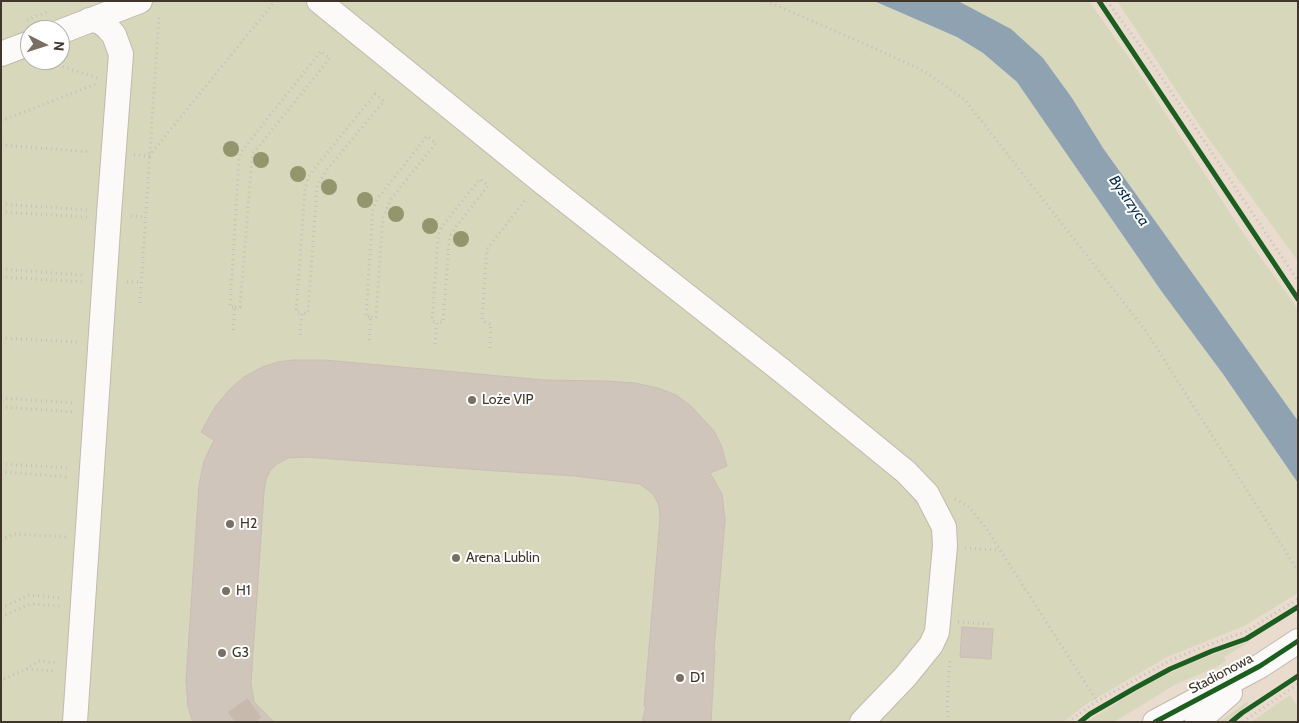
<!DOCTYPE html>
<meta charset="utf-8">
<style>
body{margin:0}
#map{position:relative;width:1299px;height:723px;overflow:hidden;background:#e9dbcd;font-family:Cabin,sans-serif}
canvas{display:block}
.frame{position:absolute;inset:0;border:2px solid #3f352b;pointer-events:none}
.north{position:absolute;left:20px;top:20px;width:50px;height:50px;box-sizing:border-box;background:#fff;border:1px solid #b2aeaa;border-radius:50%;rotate:95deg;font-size:14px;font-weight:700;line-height:20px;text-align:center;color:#3f352b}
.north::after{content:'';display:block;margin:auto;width:18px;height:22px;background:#7a6f64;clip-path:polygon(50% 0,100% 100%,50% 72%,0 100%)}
</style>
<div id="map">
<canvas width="1299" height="723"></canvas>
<div class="frame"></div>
<div class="north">N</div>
</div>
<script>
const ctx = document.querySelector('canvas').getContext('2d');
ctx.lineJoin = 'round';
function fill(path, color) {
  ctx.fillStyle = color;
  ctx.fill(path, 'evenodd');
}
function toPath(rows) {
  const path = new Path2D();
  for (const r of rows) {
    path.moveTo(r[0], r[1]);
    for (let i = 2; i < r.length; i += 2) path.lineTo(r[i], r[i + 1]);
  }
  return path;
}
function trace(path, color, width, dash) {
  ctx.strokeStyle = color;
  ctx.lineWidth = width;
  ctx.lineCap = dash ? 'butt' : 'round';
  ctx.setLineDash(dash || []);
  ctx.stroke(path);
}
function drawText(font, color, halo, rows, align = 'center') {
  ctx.font = font + ' Cabin,sans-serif';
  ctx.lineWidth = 4;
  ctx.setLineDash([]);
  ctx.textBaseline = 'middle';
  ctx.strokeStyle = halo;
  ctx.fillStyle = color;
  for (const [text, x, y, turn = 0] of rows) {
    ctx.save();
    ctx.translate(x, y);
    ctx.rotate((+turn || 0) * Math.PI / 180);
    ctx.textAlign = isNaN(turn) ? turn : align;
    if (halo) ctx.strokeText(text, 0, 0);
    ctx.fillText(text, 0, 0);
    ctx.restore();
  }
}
fill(toPath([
 [1,1,874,1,957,37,983,53,1017,82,1162,292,1223,374,1298,483,1298,593,1244,626,1167,657,1088,703,1063,722,1,722],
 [30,30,60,30,60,60,30,60],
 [958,1,1089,1,1134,65,1245,236,1298,309,1298,421,1103,148,1072,98,1043,58],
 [1117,1,1298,1,1298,261,1206,135],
 [1249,642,1224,657,1226,661,1215,668,1176,684,1114,722,1087,722,1102,712,1145,686,1184,666,1214,654],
 [1290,695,1298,707,1298,722,1251,722],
 [1247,702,1248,704,1226,722,1219,722]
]), '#d6d7bb');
fill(toPath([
 [874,1,958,1,1011,29,1043,58,1072,98,1103,148,1298,421,1298,483,1223,374,1162,292,1017,82,983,53,957,37]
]), '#8ea2b2');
const building = toPath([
 [293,360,324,360,544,380,604,381,635,383,658,388,676,395,691,406,714,431,721,445,727,466,710,473,722,494,725,520,714,650,715,651,711,722,642,722,646,706,644,706,660,519,659,505,653,494,640,484,575,476,497,471,306,457,288,458,277,464,270,471,266,479,264,492,251,683,254,702,274,722,193,722,188,707,186,681,199,485,204,461,214,440,201,432,215,407,230,389,244,377,262,367,278,362,293,360],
 [962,627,993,629,991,659,960,657,962,627]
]);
fill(building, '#d0c5bb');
trace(building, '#cabdb5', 1);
trace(toPath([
 [235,722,257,706]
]), '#c7baad', 24, [24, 12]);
const minor = toPath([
 [319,1,541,181,781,370,906,472,927,494,944,527,945,546,937,632,931,645,905,677,862,722],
 [60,32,140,1],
 [1,54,30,43],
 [75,722,109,214,121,54,114,35,107,27,99,21,89,20],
 [1155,722,1260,666,1298,641],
 [1197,722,1230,693]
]);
trace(minor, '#c3b9ae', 26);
trace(toPath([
 [766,1,874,48,924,71,965,100,1146,331,1298,571],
 [1107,1,1139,44,1298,281],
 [27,20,47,12],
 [44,60,97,78],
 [1,121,96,84],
 [1,145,91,152],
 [134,155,149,156,275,1],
 [1,204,88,210],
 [1,212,88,217],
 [131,216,145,217],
 [1,269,83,275],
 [1,277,84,282],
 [127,282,141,282],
 [140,303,159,14],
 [233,330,235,307,230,307,239,159,241,152,321,51,330,58,260,145,253,153,252,159,240,307,235,307],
 [300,335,302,313,296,312,305,190,308,178,314,169,375,94,384,101,326,171,321,179,317,187,308,313,302,313],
 [1,338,78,342],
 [369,340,371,317,366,317,373,208,378,198,427,136,436,143,391,199,383,217,376,317,371,317],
 [435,344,437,322,432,321,438,238,439,232,443,225,480,179,488,186,454,229,451,235,449,243,443,322,437,322],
 [490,348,491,324,486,323,482,319,487,249,527,198],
 [1,398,76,403],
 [1,407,75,412],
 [1,464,70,468],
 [1,474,4,472,70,477],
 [955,499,969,507,986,528,1097,701],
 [1,540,14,534,67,537],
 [965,548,1000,550],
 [1,608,29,595,63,598],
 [1,617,25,606,32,604,62,606],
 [958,622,992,624],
 [26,669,39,661,57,663],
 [4,679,26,669,56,671],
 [949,722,947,704,950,657],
 [1068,722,1097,701,1171,660,1210,644,1245,632,1298,599],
 [1243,722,1298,684]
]), '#c5bfbb', 3, [1, 4]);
trace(minor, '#fcfaf8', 24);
trace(toPath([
 [1099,1,1298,299],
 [1080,722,1090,714,1135,688,1170,669,1212,651,1246,639,1298,607],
 [1155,722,1260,666,1298,641],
 [1231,722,1242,713,1298,676]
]), '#1b5e20', 5);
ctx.fillStyle = '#93966d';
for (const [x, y] of [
 [231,149],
 [261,160],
 [298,174],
 [329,187],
 [365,200],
 [396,214],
 [430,226],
 [461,239]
]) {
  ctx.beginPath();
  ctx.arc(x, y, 8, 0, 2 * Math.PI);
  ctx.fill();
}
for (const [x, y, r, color] of [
 [472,400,5,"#7a6f64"],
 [230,524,5,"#7a6f64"],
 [456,558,5,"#7a6f64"],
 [226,591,5,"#7a6f64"],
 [222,653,5,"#7a6f64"],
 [680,678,5,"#7a6f64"]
]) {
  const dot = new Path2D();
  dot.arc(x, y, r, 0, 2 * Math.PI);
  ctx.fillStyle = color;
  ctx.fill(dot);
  trace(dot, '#fff', 2);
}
drawText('14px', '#3f352b', '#fff', [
 ["Loże VIP",482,400],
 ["H2",240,524],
 ["Arena Lublin",466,558],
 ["H1",236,591],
 ["G3",232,653],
 ["D1",690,678]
], 'left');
drawText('14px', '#3f352b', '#fff', [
 ["Stadionowa",1221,674,-28]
]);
drawText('italic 15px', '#042e4c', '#fff', [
 ["Bystrzyca",1129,201,55]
]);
</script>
